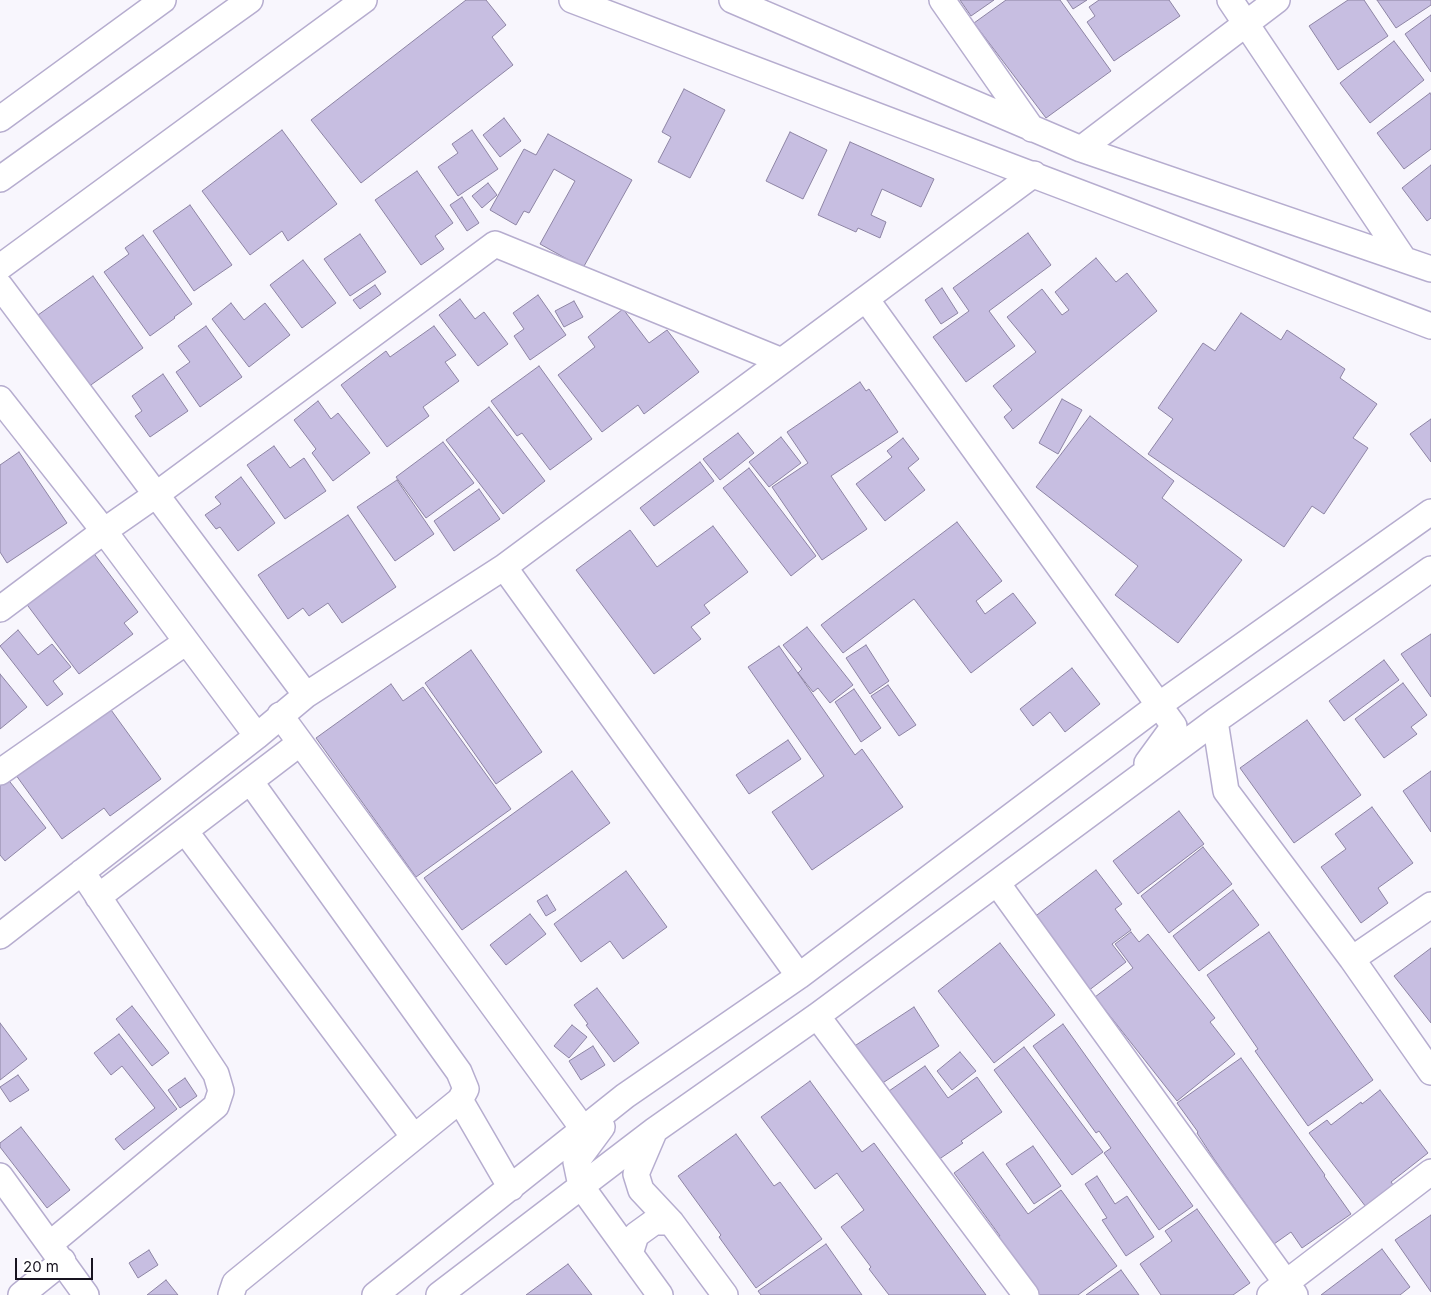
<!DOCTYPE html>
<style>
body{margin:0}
#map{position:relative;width:1431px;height:1295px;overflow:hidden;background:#f8f6fd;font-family:Inter,sans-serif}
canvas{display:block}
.scale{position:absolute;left:15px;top:1258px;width:78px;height:22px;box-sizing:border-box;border:2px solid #181420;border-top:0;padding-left:6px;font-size:15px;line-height:18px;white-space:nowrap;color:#181420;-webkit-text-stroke:4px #fff;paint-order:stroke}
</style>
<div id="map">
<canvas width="1431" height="1295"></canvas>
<div class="scale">20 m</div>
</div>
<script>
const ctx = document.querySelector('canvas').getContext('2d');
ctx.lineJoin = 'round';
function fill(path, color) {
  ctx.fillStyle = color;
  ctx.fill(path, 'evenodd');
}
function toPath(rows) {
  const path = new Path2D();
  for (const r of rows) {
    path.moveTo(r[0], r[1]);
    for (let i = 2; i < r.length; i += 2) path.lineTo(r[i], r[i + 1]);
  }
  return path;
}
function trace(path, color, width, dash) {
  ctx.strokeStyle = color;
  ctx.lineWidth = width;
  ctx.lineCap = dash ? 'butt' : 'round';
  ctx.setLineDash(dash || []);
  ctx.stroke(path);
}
const building = toPath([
 [466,0,486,0,506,25,492,37,513,65,361,183,311,120,466,0],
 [960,0,994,0,971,16,960,0],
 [1006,0,1060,0,1111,71,1046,118,974,23,1006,0],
 [1067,0,1087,0,1073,9,1067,0],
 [1099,0,1169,0,1180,16,1114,61,1087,22,1095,16,1089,7,1099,0],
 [1348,0,1364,0,1388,36,1338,70,1309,26,1348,0],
 [1377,0,1431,0,1431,5,1396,28,1377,0],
 [1431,15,1431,72,1405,34,1431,15],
 [1394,41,1424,80,1370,123,1340,83,1394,41],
 [684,89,725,110,690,178,658,162,671,137,662,132,684,89],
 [1430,93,1431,95,1431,149,1404,169,1377,133,1430,93],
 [504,118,521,141,500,157,483,135,504,118],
 [282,130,337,204,288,241,282,231,250,255,202,191,282,130],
 [472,130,498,169,458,196,438,167,458,153,452,144,472,130],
 [790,132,827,150,803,199,766,181,790,132],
 [548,134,632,180,583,268,540,244,575,181,554,169,529,213,524,211,516,225,490,210,524,149,536,155,548,134],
 [850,142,934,179,921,207,882,189,871,215,886,222,880,238,858,228,856,232,818,215,850,142],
 [1431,165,1431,218,1427,221,1402,188,1431,165],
 [417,171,453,223,435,236,444,249,421,265,375,200,417,171],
 [488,183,497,195,482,208,472,196,488,183],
 [462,197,479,223,467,231,450,205,462,197],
 [190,205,232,265,194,291,153,231,190,205],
 [1028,233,1051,265,989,311,1015,346,966,382,933,337,969,311,953,288,1028,233],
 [360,234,386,272,350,296,324,259,360,234],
 [143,235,192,304,174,317,175,318,150,336,104,272,129,254,125,248,143,235],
 [1096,258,1116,282,1127,273,1157,311,1013,429,1004,417,1012,410,993,386,1036,352,1007,317,1042,289,1062,315,1069,310,1055,292,1096,258],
 [303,260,336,303,302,328,270,285,303,260],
 [93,276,143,348,88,387,38,315,93,276],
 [375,285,381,294,360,309,353,300,375,285],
 [942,288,958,313,941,324,925,300,942,288],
 [538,295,566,335,530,360,514,336,524,329,513,313,538,295],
 [460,299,475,319,484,312,508,344,478,366,439,315,460,299],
 [574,301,583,317,564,327,555,311,574,301],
 [231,303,244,320,265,303,290,335,249,367,212,319,231,303],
 [623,309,649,343,667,330,699,372,644,414,638,405,602,432,558,375,595,347,588,337,623,309],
 [1241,313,1281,340,1287,330,1345,369,1340,378,1377,404,1353,438,1368,448,1324,514,1312,506,1284,547,1148,454,1173,419,1158,408,1203,343,1215,351,1241,313],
 [206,326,242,377,200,407,176,372,190,362,178,346,206,326],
 [434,326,456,355,445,362,459,381,423,407,429,416,387,447,341,385,386,351,390,357,434,326],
 [539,366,592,439,550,470,522,433,517,436,491,401,539,366],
 [163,374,188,411,150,437,135,416,142,411,132,396,163,374],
 [860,382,866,391,869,389,898,432,831,476,867,529,822,560,772,487,808,463,787,432,860,382],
 [1062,399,1082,410,1058,454,1039,443,1062,399],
 [318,401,331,419,338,413,370,453,333,481,312,453,316,449,294,420,318,401],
 [489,407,545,481,503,514,446,440,489,407],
 [1090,416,1174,481,1162,498,1242,560,1178,643,1115,595,1138,566,1036,487,1090,416],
 [1431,419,1431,462,1410,434,1431,419],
 [738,433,754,453,720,480,703,459,738,433],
 [781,437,801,463,769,487,749,462,781,437],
 [903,438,919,459,908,468,925,490,885,521,856,484,892,457,887,451,903,438],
 [443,442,474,483,426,518,396,477,443,442],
 [274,446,290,468,304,458,326,491,285,519,247,465,274,446],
 [19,452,67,523,7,563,0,552,0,465,19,452],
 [700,462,714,481,654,526,640,508,700,462],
 [749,468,816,556,791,576,723,488,749,468],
 [241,477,275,523,238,551,220,527,216,529,205,515,221,504,215,497,241,477],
 [397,480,434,534,395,561,357,507,397,480],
 [479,489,500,519,454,551,434,521,479,489],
 [348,515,396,587,342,623,328,603,309,616,303,608,288,619,258,575,348,515],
 [957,522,1002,581,976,601,985,614,1013,593,1036,623,971,673,914,599,843,653,821,625,957,522],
 [713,526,748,572,704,605,710,613,691,627,701,639,654,674,576,570,630,530,657,567,713,526],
 [92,551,138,612,124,623,133,634,79,674,25,602,92,551],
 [807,627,853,685,830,703,818,688,813,692,798,673,802,669,783,645,807,627],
 [18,630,38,655,52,644,71,667,53,681,63,694,47,706,0,646,18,630],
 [1431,634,1431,697,1401,654,1431,634],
 [866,645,889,681,870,694,846,658,866,645],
 [779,646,855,755,862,749,903,807,812,870,772,812,824,776,748,667,779,646],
 [471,650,542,752,496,784,425,683,471,650],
 [1384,660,1399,680,1344,721,1329,701,1384,660],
 [1072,668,1100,704,1065,732,1050,712,1033,726,1020,709,1072,668],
 [0,674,27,707,0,729,0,674],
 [1403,683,1427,715,1411,727,1417,734,1384,758,1355,719,1403,683],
 [391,684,403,701,423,687,511,809,416,877,316,738,391,684],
 [888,685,916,725,899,736,871,696,888,685],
 [854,689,881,728,861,742,835,702,854,689],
 [106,703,161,779,110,816,104,808,62,839,13,771,106,703],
 [1307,720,1361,795,1294,843,1240,768,1307,720],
 [788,740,801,759,749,794,736,775,788,740],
 [572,771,610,823,462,930,424,878,572,771],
 [1431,771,1431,832,1403,791,1431,771],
 [3,773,46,828,5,861,0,855,0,776,3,773],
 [1372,807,1413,863,1378,888,1388,903,1361,923,1321,867,1346,849,1335,834,1372,807],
 [1179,811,1204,844,1138,894,1113,861,1179,811],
 [1203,847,1232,884,1169,933,1141,896,1203,847],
 [1096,870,1122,904,1115,909,1131,930,1112,944,1126,962,1088,991,1033,918,1096,870],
 [626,871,667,927,623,959,610,941,581,962,554,924,626,871],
 [1233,890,1259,925,1199,971,1173,936,1233,890],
 [547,895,556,910,546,916,537,901,547,895],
 [530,914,546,934,506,965,490,945,530,914],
 [1131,932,1139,942,1148,934,1215,1018,1210,1022,1235,1054,1177,1101,1095,997,1133,968,1115,944,1131,932],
 [1269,932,1373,1080,1308,1126,1255,1051,1258,1049,1207,975,1269,932],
 [1000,943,1055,1015,994,1063,938,991,1000,943],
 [1431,948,1431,1023,1394,976,1431,948],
 [597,988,639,1043,614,1062,586,1025,588,1024,574,1005,597,988],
 [132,1006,169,1053,152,1066,116,1019,132,1006],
 [914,1007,939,1046,875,1088,850,1049,914,1007],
 [0,1023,27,1059,0,1080,0,1023],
 [1063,1024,1193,1206,1159,1230,1104,1153,1111,1148,1099,1131,1096,1133,1033,1046,1063,1024],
 [572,1025,587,1037,569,1058,554,1046,572,1025],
 [119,1034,177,1109,124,1150,115,1139,155,1108,122,1066,111,1075,94,1053,119,1034],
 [593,1046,605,1065,581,1080,569,1061,593,1046],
 [1024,1047,1103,1152,1072,1175,994,1070,1024,1047],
 [960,1052,976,1071,952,1090,937,1071,960,1052],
 [1241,1058,1325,1175,1324,1176,1351,1214,1302,1248,1291,1232,1274,1244,1214,1159,1197,1133,1198,1132,1177,1103,1241,1058],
 [925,1066,948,1098,977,1077,1002,1112,961,1141,963,1143,935,1162,922,1138,889,1091,925,1066],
 [18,1075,29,1090,10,1102,0,1087,18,1075],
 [185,1078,197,1096,180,1108,168,1090,185,1078],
 [810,1081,862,1152,874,1143,986,1295,889,1295,869,1269,871,1267,841,1227,864,1210,837,1173,815,1189,761,1117,810,1081],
 [1380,1090,1428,1153,1391,1182,1394,1186,1366,1207,1309,1133,1327,1120,1331,1125,1361,1102,1362,1104,1380,1090],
 [21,1127,70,1190,47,1208,0,1147,0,1143,21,1127],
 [736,1134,774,1186,780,1182,822,1239,756,1288,719,1237,721,1235,678,1176,736,1134],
 [1033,1146,1061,1186,1034,1204,1006,1164,1033,1146],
 [983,1152,1028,1214,1061,1190,1117,1266,1078,1295,1036,1295,995,1240,1000,1236,954,1173,983,1152],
 [1097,1176,1115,1204,1127,1196,1154,1237,1126,1256,1102,1220,1107,1218,1085,1184,1097,1176],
 [1197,1209,1250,1283,1233,1295,1161,1295,1140,1264,1172,1241,1165,1231,1197,1209],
 [1431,1215,1431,1292,1395,1240,1431,1215],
 [826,1244,862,1295,761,1295,758,1291,826,1244],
 [1382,1249,1410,1287,1400,1295,1321,1295,1382,1249],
 [149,1250,158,1265,138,1278,129,1263,149,1250],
 [568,1264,592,1295,526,1295,568,1264],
 [1121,1270,1139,1295,1086,1295,1121,1270],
 [166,1280,178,1295,147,1295,166,1280]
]);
fill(building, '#c7bee1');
trace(building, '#8d84a4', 1);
const minor = toPath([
 [572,0,1431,326],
 [732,0,1081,149,1431,269],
 [942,0,1032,129],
 [1230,0,1403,258],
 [0,119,163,0],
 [1081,149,1277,0],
 [0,179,250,0],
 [0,267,364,0],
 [0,286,306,695],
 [866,299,1174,726,1147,763],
 [0,399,104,531,257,736],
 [504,567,799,976],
 [0,609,104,531,157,494,495,244,782,361],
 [280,715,584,1130],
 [1215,721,1226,791,1352,959,1431,1072],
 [0,772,186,642],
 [185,831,414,1137],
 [997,883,1295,1295],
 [98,897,300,743],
 [0,936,257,736,306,695,504,567,1034,174],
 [1352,959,1431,905],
 [817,1016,1026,1295],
 [460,1100,511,1188],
 [602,1127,576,1162,581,1186,660,1295],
 [654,1132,636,1174,641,1190,671,1222,725,1295],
 [0,1176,86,1295],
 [50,1244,216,1106,221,1091,216,1074,82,872],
 [630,1254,636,1235,654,1222,671,1222],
 [21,1295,63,1261],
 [231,1295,235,1283,460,1100,466,1089,459,1072,250,781],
 [375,1295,625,1096,799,976,1159,705,1431,512],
 [439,1295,655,1130,817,1016,1215,721,1431,569],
 [1270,1295,1431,1172]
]);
trace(minor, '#b6adcf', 28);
trace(minor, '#fff', 25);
</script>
